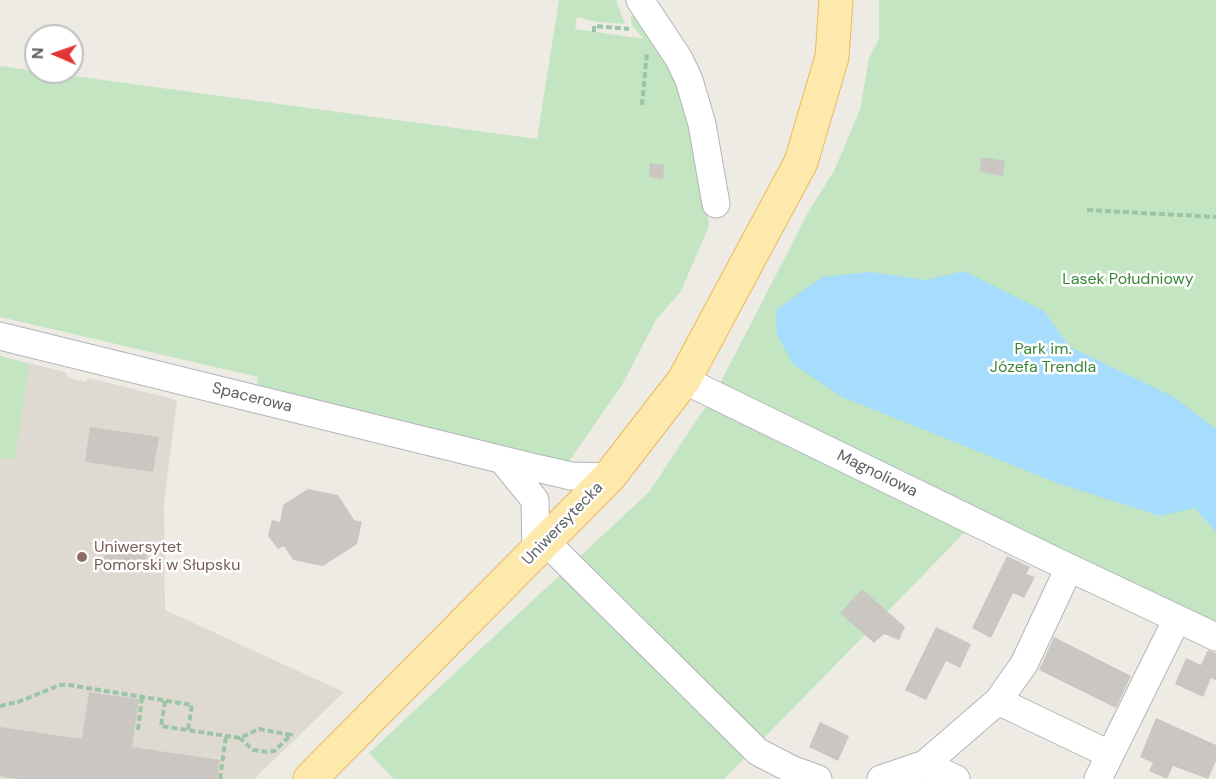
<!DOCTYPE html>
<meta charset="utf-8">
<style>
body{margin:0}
#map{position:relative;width:1216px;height:779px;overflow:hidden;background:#eeebe4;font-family:"DM Sans",sans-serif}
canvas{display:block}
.north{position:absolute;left:24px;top:24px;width:60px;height:60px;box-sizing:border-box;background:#fff;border:2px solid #bebfc1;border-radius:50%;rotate:272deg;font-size:16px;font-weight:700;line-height:24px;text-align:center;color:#5c6064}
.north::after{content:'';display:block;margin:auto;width:21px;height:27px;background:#e33535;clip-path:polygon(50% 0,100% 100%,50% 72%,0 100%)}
</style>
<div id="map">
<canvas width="1216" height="779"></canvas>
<div class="north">N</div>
</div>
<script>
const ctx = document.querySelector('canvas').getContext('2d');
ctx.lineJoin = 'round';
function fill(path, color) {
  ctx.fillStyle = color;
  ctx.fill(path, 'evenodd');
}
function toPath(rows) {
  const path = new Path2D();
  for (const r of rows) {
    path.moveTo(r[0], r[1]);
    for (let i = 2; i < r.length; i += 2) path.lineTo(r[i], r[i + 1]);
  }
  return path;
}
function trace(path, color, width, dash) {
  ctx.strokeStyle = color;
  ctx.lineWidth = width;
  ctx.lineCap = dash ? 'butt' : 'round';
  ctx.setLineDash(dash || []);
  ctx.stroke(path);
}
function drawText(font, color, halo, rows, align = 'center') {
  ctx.font = font + ' "DM Sans",sans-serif';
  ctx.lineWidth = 5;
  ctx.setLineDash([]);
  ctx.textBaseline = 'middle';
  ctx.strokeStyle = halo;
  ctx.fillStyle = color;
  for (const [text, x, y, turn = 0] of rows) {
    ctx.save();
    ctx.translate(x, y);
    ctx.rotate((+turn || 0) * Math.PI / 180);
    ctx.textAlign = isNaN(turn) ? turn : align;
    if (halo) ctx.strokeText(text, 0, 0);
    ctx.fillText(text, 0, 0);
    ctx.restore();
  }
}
fill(toPath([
 [0,356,65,372,69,378,85,382,89,378,177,400,164,503,165,610,344,692,254,779,0,779]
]), '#dedad2');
fill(toPath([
 [559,0,616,0,625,24,597,22,577,17,575,29,644,39,632,26,631,17,637,14,659,48,682,95,706,194,709,226,681,291,656,320,622,385,567,464,256,390,258,377,0,317,0,66,537,139],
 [879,0,1216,0,1216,634,716,391,810,209,834,171,860,110,869,58,879,39],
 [0,356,29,364,15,459,0,458],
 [710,400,971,526,724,779,394,779,369,753,649,492]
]), '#c4e5c1');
fill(toPath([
 [964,271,1044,311,1070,347,1174,397,1216,429,1216,532,1195,508,1160,516,1057,483,842,397,793,364,777,335,776,310,822,277,870,272,926,280]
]), '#a6ddfc');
fill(toPath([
 [981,157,1005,161,1003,176,980,172],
 [650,163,664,165,663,179,649,177],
 [90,427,159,437,153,472,85,462],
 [308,489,338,495,354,520,362,522,357,544,323,566,293,560,284,546,278,549,268,536,272,520,280,522,283,505],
 [105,546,147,551,146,565,104,560],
 [1007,556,1030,567,1026,574,1035,577,1024,598,1013,593,991,638,972,628],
 [862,589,905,627,899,640,884,634,874,643,840,613],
 [936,627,971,644,960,668,946,661,926,700,905,690],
 [1054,637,1131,676,1116,708,1039,670],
 [1208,650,1216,653,1216,680,1211,678,1203,697,1175,684,1186,658,1201,665],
 [89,692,139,699,132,747,220,760,217,779,17,779,0,776,0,727,82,739],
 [1156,718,1216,745,1216,761,1208,779,1173,766,1167,779,1149,771,1153,763,1140,757],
 [820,722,849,736,838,761,809,747]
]), '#cac6c1');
const minor = toPath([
 [640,0,679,59,689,80,702,124,716,204],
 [0,336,536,468,571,476,609,477],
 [684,380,1053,560,1216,637],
 [503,461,535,500,536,552],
 [546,542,758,752,793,770,818,779],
 [998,701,1109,754],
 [925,764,956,779],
 [881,779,925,764,998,701,1024,664,1069,568],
 [1098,779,1177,619]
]);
const major = toPath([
 [310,779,609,477,684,380,801,162,832,57,836,0]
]);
trace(minor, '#b1b5b9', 29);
trace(major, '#ecb95f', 35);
trace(toPath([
 [594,32,594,26,629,29],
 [642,105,647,52],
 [1087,210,1216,217],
 [165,701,161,726,240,738,259,729,291,735,274,751,267,752,253,750,240,738],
 [0,706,18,702,60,685,69,685,192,705,188,730],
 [138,730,142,697],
 [220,779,226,736]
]), '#9bc5a4', 4, [6, 3]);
trace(minor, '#fff', 27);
trace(major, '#fce9ab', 33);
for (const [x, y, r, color] of [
 [82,557,6,"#8d6e63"]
]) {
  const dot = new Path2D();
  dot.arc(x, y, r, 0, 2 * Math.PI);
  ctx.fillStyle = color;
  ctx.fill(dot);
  trace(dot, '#fff', 2);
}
drawText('16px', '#3b8639', '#fff', [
 ["Lasek Południowy",1128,280],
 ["Park im.",1043,350],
 ["Józefa Trendla",1043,368]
]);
drawText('16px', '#5c6064', '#fff', [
 ["Spacerowa",252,398,14],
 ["Magnoliowa",877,474,26],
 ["Uniwersytecka",563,524,-46]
]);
drawText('16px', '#785e54', '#fff', [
 ["Uniwersytet",94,548],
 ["Pomorski w Słupsku",94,566]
], 'left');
</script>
